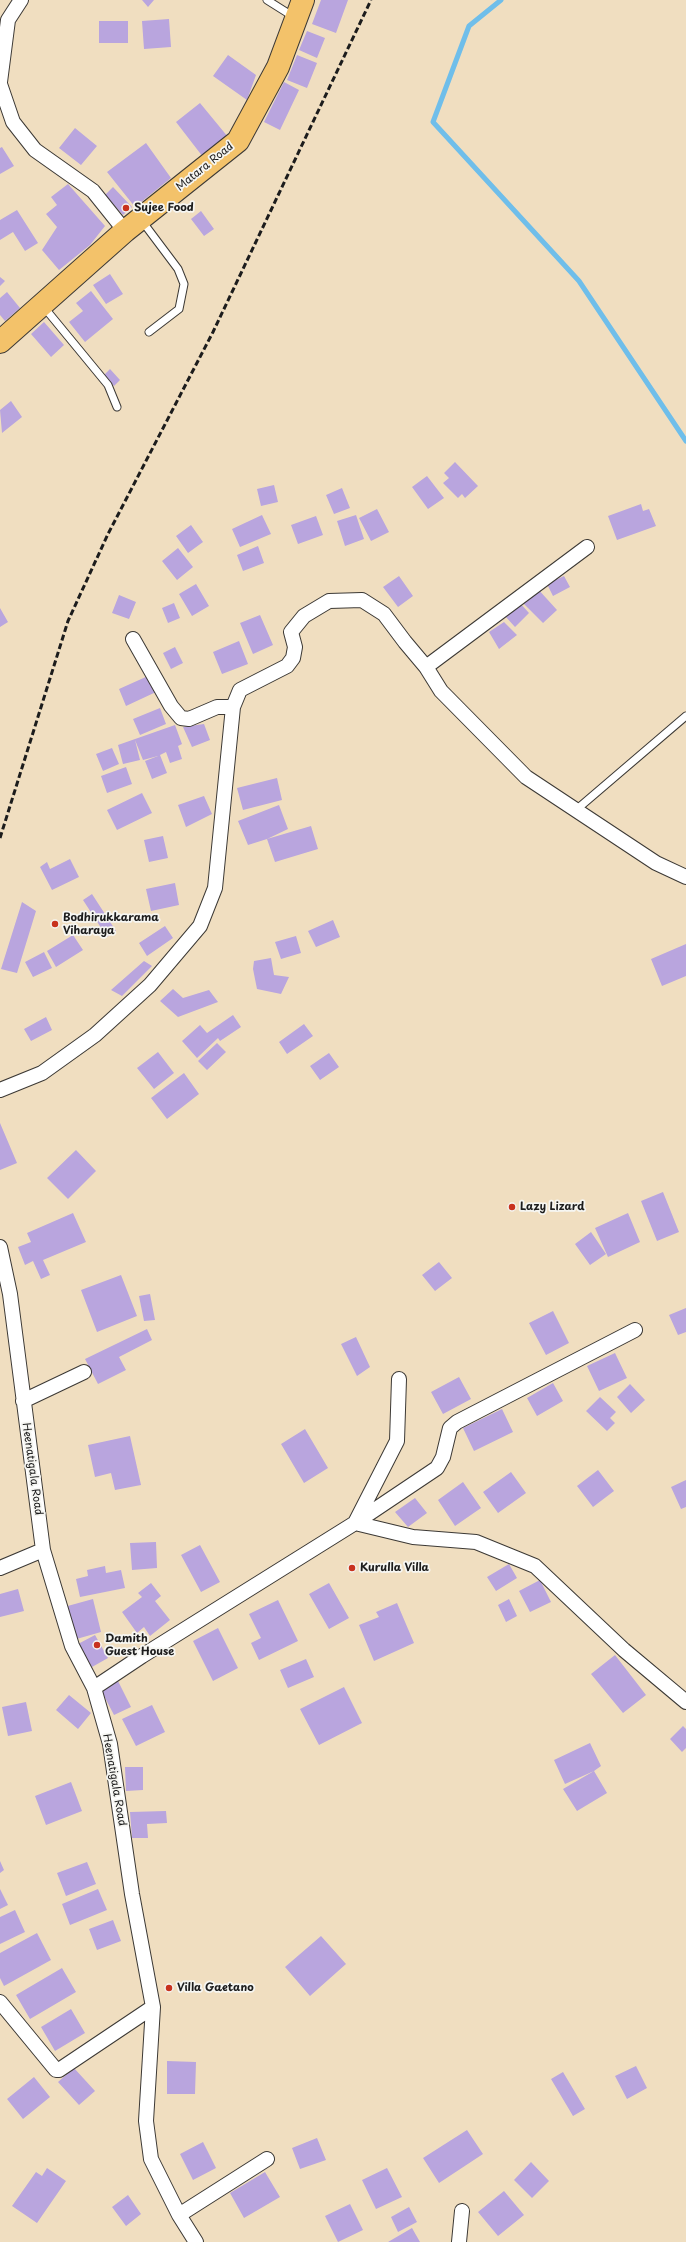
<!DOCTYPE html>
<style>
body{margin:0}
canvas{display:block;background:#f0dec0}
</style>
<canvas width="686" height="2242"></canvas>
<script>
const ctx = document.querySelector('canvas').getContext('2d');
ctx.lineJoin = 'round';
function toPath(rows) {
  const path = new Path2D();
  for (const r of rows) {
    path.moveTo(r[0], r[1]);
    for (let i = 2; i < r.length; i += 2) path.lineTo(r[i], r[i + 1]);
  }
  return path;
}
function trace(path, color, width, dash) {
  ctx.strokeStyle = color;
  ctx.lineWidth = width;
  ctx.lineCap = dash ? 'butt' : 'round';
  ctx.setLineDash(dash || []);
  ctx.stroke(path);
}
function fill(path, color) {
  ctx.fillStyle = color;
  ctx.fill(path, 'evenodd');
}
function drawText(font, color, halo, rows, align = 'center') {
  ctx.font = font + ' "Playpen Sans",sans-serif';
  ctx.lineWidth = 3.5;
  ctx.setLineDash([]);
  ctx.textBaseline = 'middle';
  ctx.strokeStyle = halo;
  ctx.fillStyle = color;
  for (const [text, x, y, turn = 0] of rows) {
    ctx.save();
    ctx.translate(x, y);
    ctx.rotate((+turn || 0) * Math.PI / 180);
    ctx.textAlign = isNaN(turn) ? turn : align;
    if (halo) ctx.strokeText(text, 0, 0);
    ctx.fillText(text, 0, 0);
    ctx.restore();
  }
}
trace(toPath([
 [501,0,469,26,433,122,579,281,686,441]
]), '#6fbeea', 5);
fill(toPath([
 [142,0,154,0,148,7],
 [321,0,348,0,336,33,312,24],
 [169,19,171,47,144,49,142,21],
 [99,21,128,21,128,43,99,43],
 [307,31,325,38,317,58,299,50],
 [228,55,256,75,247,100,213,76],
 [297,55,317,63,307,88,287,80],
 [284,82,299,90,280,130,264,122],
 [200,103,228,137,203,157,176,122],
 [75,128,97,146,81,165,59,148],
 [146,143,171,178,135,207,107,172],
 [2,147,14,166,0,174,0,148],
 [68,184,105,226,90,245,59,270,42,250,57,227,46,214,57,205,51,197],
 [113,187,132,207,123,215,105,195],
 [17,210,38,243,25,251,13,232,0,240,0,220],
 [201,211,214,229,204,236,191,219],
 [110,274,123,294,106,304,93,285],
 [0,277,5,281,0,286],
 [91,291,113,319,85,342,69,322,83,311,76,303],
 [7,292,20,308,5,321,0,315,0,298],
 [44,322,64,345,51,357,31,334],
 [110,369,120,380,114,386,104,375],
 [11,401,22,417,2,433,0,410],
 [455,462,478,486,465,498,462,494,458,498,443,483,449,478,444,473],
 [427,476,444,498,428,509,412,487],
 [274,485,278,502,261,506,257,489],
 [342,488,350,508,334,514,326,495],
 [641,504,643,511,649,509,656,526,617,540,608,516],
 [377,509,389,532,371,541,359,518],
 [262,515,271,534,240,547,232,529],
 [356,515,364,539,345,546,337,521],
 [316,516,323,535,298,544,291,525],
 [191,525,203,542,188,553,176,536],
 [258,546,264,563,243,571,237,555],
 [178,548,193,567,177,580,162,561],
 [399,576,413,596,398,607,383,587],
 [564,576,570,587,553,596,547,584],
 [196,584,209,606,192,616,179,594],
 [537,588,557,610,543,623,522,602],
 [119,595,136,602,129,619,112,613],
 [519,602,529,613,515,627,505,616],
 [174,603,180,618,168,623,162,608],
 [0,608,8,622,0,627],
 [260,615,273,645,253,654,240,623],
 [504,622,517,635,499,649,489,632],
 [239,641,248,664,222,674,213,652],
 [175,647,183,663,171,669,163,653],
 [148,676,156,692,126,706,119,689],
 [160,708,166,724,140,735,133,719],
 [204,724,210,740,192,747,183,727],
 [175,725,182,744,178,746,182,759,170,763,166,752,160,755,167,773,152,779,145,761,158,756,143,760,135,740,140,760,123,764,118,745],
 [112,748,119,764,103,771,96,754],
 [126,767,132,784,107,793,101,776],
 [277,778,282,800,243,810,237,788],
 [142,793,152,813,117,830,107,810],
 [204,796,212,814,186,827,178,805],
 [279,805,288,829,267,839,311,826,318,849,275,862,267,839,248,845,238,821],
 [163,836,168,858,149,862,144,840],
 [70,859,79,877,52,890,40,867,47,862,50,869],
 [175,883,179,905,151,911,146,889],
 [92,894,116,931,107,937,83,900],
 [22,902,36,911,17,973,1,969],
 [333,920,340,937,316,947,308,931],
 [165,926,173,938,147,956,139,943],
 [73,935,83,950,56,967,47,951],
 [296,936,301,953,281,959,275,942],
 [686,944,686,976,662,986,651,959],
 [44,952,52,968,33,977,25,962],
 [271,958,274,975,289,977,281,994,257,989,253,969,254,961],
 [144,961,152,966,122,996,111,990],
 [173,989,183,998,209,990,218,1002,178,1017,160,1001],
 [233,1015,241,1027,220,1041,218,1038,197,1058,182,1041,200,1025,207,1033],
 [46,1017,52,1030,31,1041,24,1029],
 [304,1024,313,1036,287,1054,279,1042],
 [217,1043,226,1052,207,1070,198,1061],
 [158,1052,174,1073,154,1089,137,1068],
 [329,1053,339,1067,320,1080,310,1066],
 [184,1073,199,1094,167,1119,151,1098],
 [0,1123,17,1163,0,1170],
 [76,1150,96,1171,68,1199,47,1178],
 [663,1192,679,1232,657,1241,641,1201],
 [73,1213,86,1242,43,1260,50,1275,41,1279,33,1261,25,1265,18,1247,31,1242,27,1233],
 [628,1213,640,1242,608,1257,595,1228],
 [591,1232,606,1254,590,1265,575,1244],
 [439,1262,452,1278,435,1291,422,1275],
 [121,1275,137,1316,97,1332,81,1290],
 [150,1294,155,1320,144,1321,139,1296],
 [686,1308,686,1332,678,1335,669,1315],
 [553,1311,569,1343,546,1355,529,1323],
 [147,1329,152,1340,119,1357,126,1370,98,1384,85,1359],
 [356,1337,370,1367,357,1376,341,1344],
 [615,1353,627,1378,599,1391,587,1366],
 [459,1377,471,1399,443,1414,431,1392],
 [553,1383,563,1401,537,1416,527,1398],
 [630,1384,645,1400,631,1413,617,1397],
 [600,1397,616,1412,610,1418,615,1423,607,1431,586,1411],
 [502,1409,513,1432,474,1451,463,1428],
 [305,1429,328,1468,304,1483,281,1444],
 [130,1436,141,1485,115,1490,111,1473,95,1477,88,1445],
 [598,1470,614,1491,593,1507,577,1486],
 [511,1472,526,1493,498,1513,483,1492],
 [686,1480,686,1507,681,1509,671,1487],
 [463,1482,481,1508,455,1526,438,1500],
 [415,1498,427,1513,408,1527,395,1512],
 [156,1542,157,1568,132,1570,130,1543],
 [200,1545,220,1582,201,1592,181,1555],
 [509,1564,517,1578,496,1591,487,1577],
 [105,1566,106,1573,121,1570,125,1588,80,1597,76,1579,88,1576,87,1570],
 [540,1580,551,1602,530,1612,519,1591],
 [151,1583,161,1596,155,1601,170,1620,150,1636,144,1627,137,1633,122,1612,142,1597,138,1593],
 [329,1583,349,1618,329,1629,309,1594],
 [18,1589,24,1611,0,1617,0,1594],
 [93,1599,101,1632,73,1640,64,1607],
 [509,1599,517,1616,506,1622,498,1605],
 [278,1600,298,1641,259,1660,251,1643,261,1638,249,1614],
 [397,1603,414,1643,374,1661,359,1625,379,1617,376,1612],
 [218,1628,238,1668,213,1681,193,1641],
 [95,1635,108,1658,92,1667,78,1644],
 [615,1655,646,1695,623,1713,591,1674],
 [306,1659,314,1677,288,1688,280,1670],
 [118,1681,131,1707,114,1715,101,1690],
 [344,1687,362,1723,319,1745,300,1709],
 [69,1695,91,1713,78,1729,56,1710],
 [26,1702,32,1731,8,1736,2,1707],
 [152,1705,165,1732,136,1746,122,1719],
 [683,1726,686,1729,686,1748,682,1752,670,1739],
 [590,1743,601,1766,594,1771,607,1793,577,1811,563,1789,594,1771,565,1784,554,1760],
 [125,1767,143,1767,143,1790,126,1791],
 [71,1782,82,1811,46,1825,35,1796],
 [166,1811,167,1823,147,1824,148,1838,132,1838,130,1812],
 [0,1861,4,1870,0,1873],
 [87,1862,96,1884,66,1896,57,1873],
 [0,1889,8,1905,0,1909],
 [98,1889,107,1910,70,1925,62,1904],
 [15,1910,25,1932,0,1944,0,1917],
 [113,1920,121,1941,97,1950,89,1929],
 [37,1933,51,1960,4,1986,0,1978,0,1953],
 [321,1936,346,1964,310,1996,285,1967],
 [62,1968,76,1992,30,2019,16,1995],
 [71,2009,85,2033,55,2051,41,2027],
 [167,2061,196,2062,195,2094,167,2094],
 [636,2066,647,2088,627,2099,615,2076],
 [74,2068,95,2091,79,2105,58,2082],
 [563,2072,585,2109,573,2116,551,2079],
 [34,2077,50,2097,23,2119,7,2099],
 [467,2130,483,2154,439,2183,423,2158],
 [317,2138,326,2160,300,2169,292,2148],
 [203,2142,216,2168,193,2180,180,2154],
 [531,2162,549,2181,532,2198,514,2180],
 [47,2168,66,2181,37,2223,12,2206,36,2172,42,2176],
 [387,2168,402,2197,376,2209,362,2180],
 [265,2172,280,2197,244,2218,230,2193],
 [504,2191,524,2215,498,2236,478,2212],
 [128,2195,141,2214,126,2226,112,2207],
 [350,2204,363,2230,338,2242,325,2216],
 [409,2207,417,2222,398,2232,391,2217],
 [412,2228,420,2242,388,2242]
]), '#b9a5de');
const service = toPath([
 [267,0,294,17],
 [142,221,178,269,184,284,179,309,149,332],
 [43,306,108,385,117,407],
 [576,810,686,716]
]);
const minor = toPath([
 [0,82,8,20,21,0],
 [0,84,13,122,35,150,93,191,125,231],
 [133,639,171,706,181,718,189,719,217,707,233,707],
 [426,667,587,547],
 [0,1090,42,1073,95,1035,150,985,200,926,215,888,233,707,240,690,287,666,293,658,295,647,291,632,304,616,329,601,362,600,384,614,405,642,426,667,441,691,526,777,656,863,686,877],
 [0,1247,10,1294,43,1550,72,1646,94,1688,110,1744,132,1894,153,2007,146,2121,151,2159,179,2215,196,2242],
 [399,1379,397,1441,355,1523,413,1537,476,1542,535,1566,624,1650,686,1702],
 [23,1401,84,1372],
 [0,1568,43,1550],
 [94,1688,142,1656,355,1523,437,1468,443,1457,450,1428,457,1422,635,1330],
 [0,2002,56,2070,59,2070,153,2007],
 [179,2215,267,2159],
 [459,2242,462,2211]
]);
const trunk = toPath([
 [0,342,125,231,238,141,278,67,303,0]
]);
trace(service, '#3c3935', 9);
trace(minor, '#3c3935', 16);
trace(trunk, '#3c3935', 24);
trace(service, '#fff', 7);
trace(minor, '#fff', 14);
trace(trunk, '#f3c26a', 22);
trace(toPath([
 [0,838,68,621,108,534,213,332,371,0]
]), '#1c1c1c', 3, [6, 3]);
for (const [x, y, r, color] of [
 [126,208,4,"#c8321e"],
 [55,924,4,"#c8321e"],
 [512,1207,4,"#c8321e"],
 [352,1568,4,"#c8321e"],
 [97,1645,4,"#c8321e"],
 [169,1988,4,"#c8321e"]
]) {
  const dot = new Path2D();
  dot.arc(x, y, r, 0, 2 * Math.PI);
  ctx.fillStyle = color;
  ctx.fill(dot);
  trace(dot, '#f6f6f2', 1.5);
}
drawText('11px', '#1c1c1c', '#f6f6f2', [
 ["Matara Road",205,167,-39],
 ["Heenatigala Road",32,1469,82],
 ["Heenatigala Road",114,1780,80]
]);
drawText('bold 11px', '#1c1c1c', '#f6f6f2', [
 ["Sujee Food",134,208],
 ["Bodhirukkarama",63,918],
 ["Viharaya",63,931],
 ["Lazy Lizard",520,1207],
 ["Kurulla Villa",360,1568],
 ["Damith",105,1639],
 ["Guest House",105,1652],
 ["Villa Gaetano",177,1988]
], 'left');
</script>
